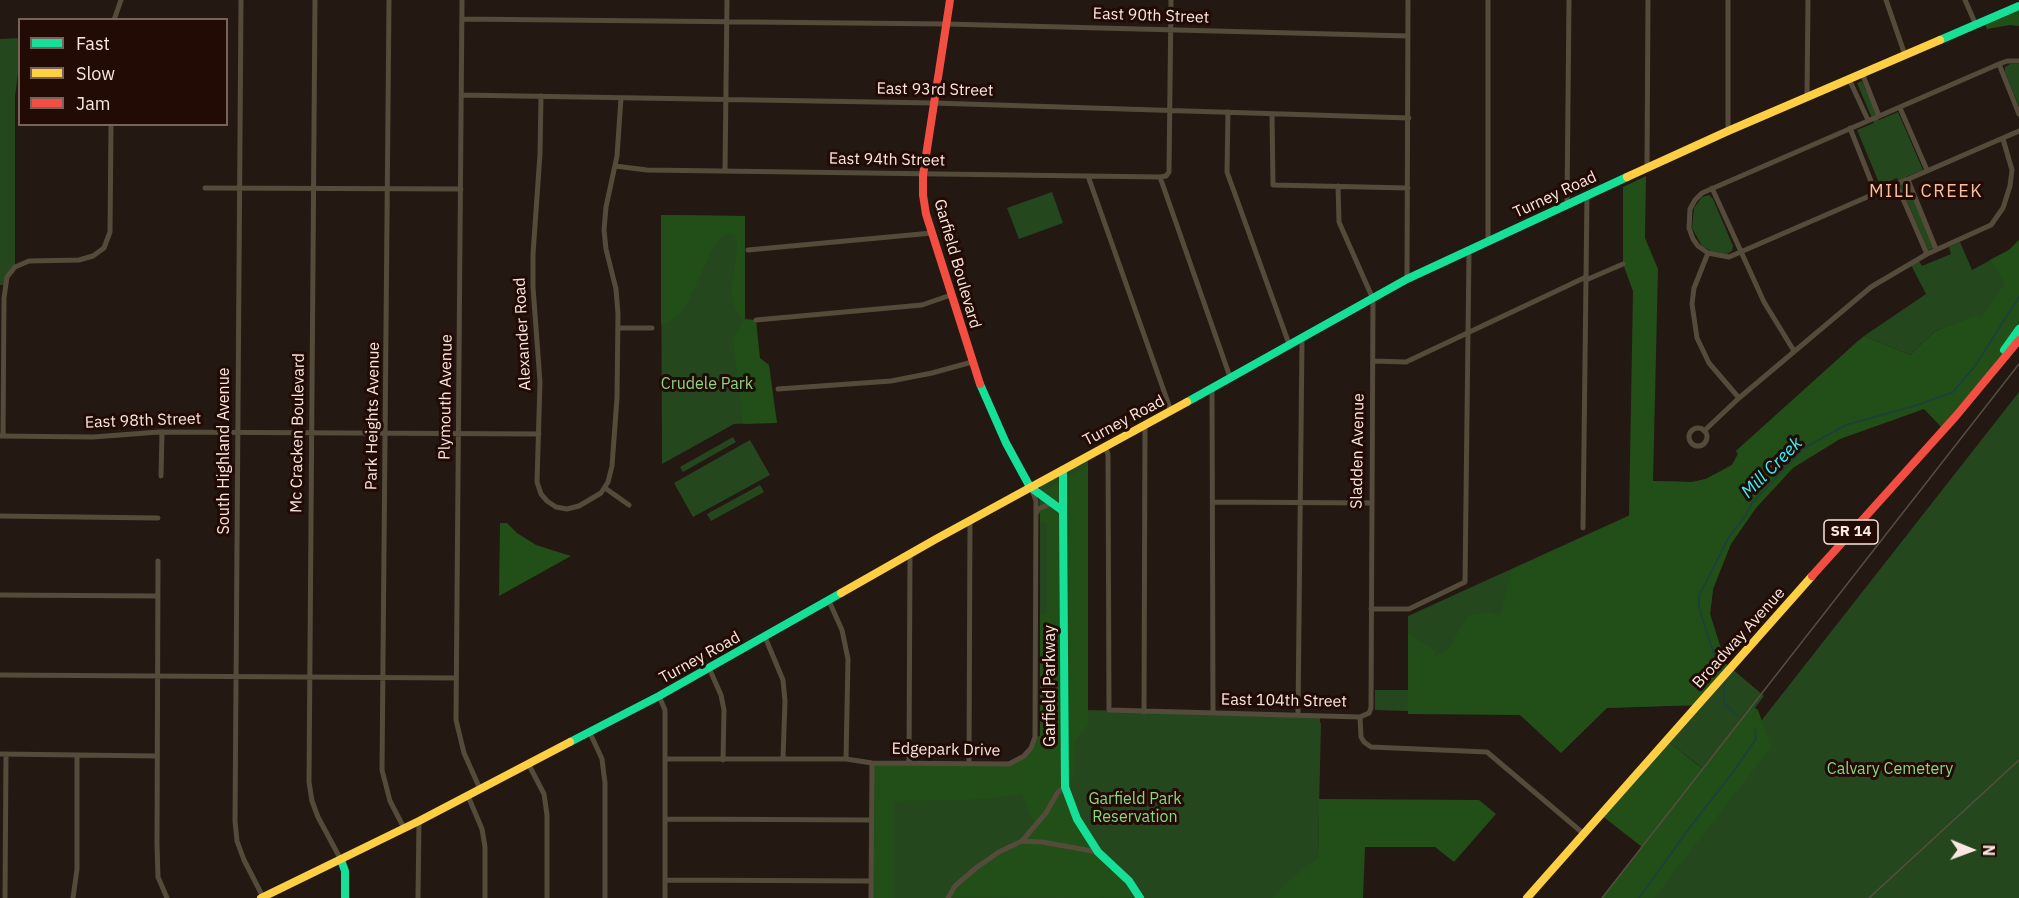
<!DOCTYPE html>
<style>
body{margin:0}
#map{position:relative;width:2019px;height:898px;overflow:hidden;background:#241813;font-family:"IBM Plex Sans",sans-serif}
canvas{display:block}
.legend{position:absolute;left:18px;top:18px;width:210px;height:108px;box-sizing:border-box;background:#220b04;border:2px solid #78635c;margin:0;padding:8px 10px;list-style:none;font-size:18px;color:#f9e7e0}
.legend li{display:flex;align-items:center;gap:12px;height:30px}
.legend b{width:30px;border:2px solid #78635c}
.north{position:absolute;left:1941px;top:820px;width:60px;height:60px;-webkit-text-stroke:4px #220b04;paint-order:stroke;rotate:91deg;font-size:16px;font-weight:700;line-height:24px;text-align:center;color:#f9e7e0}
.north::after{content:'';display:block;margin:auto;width:21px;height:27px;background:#f9e7e0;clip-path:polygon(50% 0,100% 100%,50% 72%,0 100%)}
</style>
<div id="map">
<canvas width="2019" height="898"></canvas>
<ul class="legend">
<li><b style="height:8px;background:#16e098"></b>Fast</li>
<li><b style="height:8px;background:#ffcf43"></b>Slow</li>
<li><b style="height:8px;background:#f24e42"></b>Jam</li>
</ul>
<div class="north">N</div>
</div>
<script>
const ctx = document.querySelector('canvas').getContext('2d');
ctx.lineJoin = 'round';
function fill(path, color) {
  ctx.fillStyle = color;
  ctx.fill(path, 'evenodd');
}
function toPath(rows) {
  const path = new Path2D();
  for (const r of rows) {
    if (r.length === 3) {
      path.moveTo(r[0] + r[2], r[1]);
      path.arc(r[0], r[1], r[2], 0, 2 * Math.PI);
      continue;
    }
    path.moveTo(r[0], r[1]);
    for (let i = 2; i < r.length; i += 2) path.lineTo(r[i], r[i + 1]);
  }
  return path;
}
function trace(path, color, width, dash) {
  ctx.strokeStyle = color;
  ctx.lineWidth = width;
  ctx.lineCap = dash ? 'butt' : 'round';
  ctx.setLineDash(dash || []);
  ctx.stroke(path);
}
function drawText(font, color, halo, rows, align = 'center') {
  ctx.font = font + ' "IBM Plex Sans",sans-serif';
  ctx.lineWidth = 6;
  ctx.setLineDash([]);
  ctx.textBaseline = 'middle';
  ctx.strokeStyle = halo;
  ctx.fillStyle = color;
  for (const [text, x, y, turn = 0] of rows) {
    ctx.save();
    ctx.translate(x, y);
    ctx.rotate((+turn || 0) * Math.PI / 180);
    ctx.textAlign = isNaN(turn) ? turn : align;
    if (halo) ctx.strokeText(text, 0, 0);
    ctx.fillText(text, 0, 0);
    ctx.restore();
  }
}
fill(toPath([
 [0,0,0,39,20,38,19,67,15,96,15,265,6,285,0,285],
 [2010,64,2019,64,2019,106,2005,72,2005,67],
 [1862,81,1879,120,1898,112,1923,170,1906,177,1935,247,1928,250,1897,178,1880,185,1857,130,1874,123,1857,83],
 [1052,192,1063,223,1019,239,1007,208],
 [1709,195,1713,199,1733,246,1732,251,1727,254,1711,251,1702,246,1692,228,1694,208,1702,197],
 [661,215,745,216,745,317,757,423,734,424,662,464],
 [2019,240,2019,303,1971,382,1806,442,1729,531,1713,589,1710,614,1728,670,1731,668,1764,696,1706,771,1666,740,1697,705,1409,714,1408,711,1375,710,1375,690,1408,690,1408,616,1652,505,1653,481,1692,482,1706,479,1732,465,1738,454,1736,451,1859,340,1889,374,1912,384,1933,372,1958,344,1976,316,1935,331,1910,355,1864,336,1926,294,1911,265,1919,261,1922,266,1951,254,1949,247,1960,242,1972,270,2009,250],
 [2019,392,2019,898,1624,898,1765,716],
 [733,437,736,442,683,472,680,467],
 [750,440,770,475,693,517,674,483],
 [1088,456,1088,710,1320,716,1320,723,1321,723,1317,898,879,898,879,769,1040,773,1040,483],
 [760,485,764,492,711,521,707,514]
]), '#25471e');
fill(toPath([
 [2019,6,2019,26,2010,25,1987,29,1984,21],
 [1646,176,1645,238,1658,269,1653,481,1692,482,1706,479,1732,465,1738,454,1736,451,1864,336,1910,355,1935,331,1977,315,1981,317,2005,284,1990,260,2009,250,2019,240,2019,340,1944,430,1924,409,1840,439,1793,468,1756,508,1731,544,1713,589,1710,614,1725,663,1731,668,1698,705,1607,708,1561,753,1520,715,1408,714,1408,634,1435,651,1434,657,1447,650,1469,615,1488,612,1500,616,1511,570,1629,516,1633,291,1623,264,1623,187],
 [661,215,745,216,745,319,756,320,760,358,769,365,777,423,743,424,733,337,745,319,741,319,734,305,731,293,737,248,736,237,733,233,729,233,720,238,709,256,690,298,678,316,661,325],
 [1088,465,1088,725,1076,739,1074,749,1074,776,1064,780,1067,794,1098,852,1140,898,949,897,976,868,1022,841,1035,826,1022,793,997,798,964,800,894,801,894,898,871,898,872,763,1009,764,1024,756,1035,737,1040,736,1040,614,1047,613,1047,524,1040,523,1039,494],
 [500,523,507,523,517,533,536,545,571,556,499,596],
 [1752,706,1758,710,1771,747,1654,898,1602,898,1642,847,1601,815,1666,740,1703,769],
 [1319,799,1479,800,1496,814,1454,862,1435,847,1365,847,1363,898,1272,898,1293,877,1318,858]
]), '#214f17');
trace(toPath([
 [1722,673,1721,663,1716,660,1699,608,1699,596,1729,537,1745,516,1752,503,1804,448,1846,425,1914,406,1953,392,1975,366,2019,297],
 [1724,680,1724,703,1737,715],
 [1639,898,1688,830,1736,768,1756,739,1755,729]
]), '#1c3f40', 1.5);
trace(toPath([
 [241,0,235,821,237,841,244,860,263,897],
 [315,0,309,782,312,801,318,817,341,860],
 [389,0,382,770,390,801,404,828],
 [462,0,456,720,464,753,480,789],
 [1886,0,1905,55],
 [1965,0,1976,25],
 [462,19,946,24,1408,36],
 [114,20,121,0],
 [2019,61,2007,61,1999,64,1702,193,1695,200,1690,209,1689,228,1693,239,1698,246,1708,253,1729,257,2019,131],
 [1999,64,2019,114],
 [1862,73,1879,116],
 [1849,79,1868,120],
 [461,95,934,103,1409,118],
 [541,96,540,154,533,254,533,287,540,382,537,482,541,494,547,501,556,507,567,509,579,506,601,493,608,482,612,466,617,398,618,314,616,289,606,249,604,230,606,207,617,156,621,98],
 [1807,96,1808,0],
 [1900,108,1927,170],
 [1228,112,1227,172,1289,344],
 [1272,114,1273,185,1408,188],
 [1850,128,1876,194],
 [1728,131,1728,0],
 [615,166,647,170,1160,177,1166,176,1169,172,1171,0],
 [1647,168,1648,0],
 [725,171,727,0],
 [1088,176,1171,411],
 [1160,177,1230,377],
 [1908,180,1936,249],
 [1897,185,1927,254],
 [205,188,461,189],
 [1712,188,1764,302,1794,351],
 [1567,204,1569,0],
 [1488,241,1488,0],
 [748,250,932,233],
 [1708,253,1694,288,1692,304,1697,338,1709,363,1739,398],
 [1407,279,1408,0],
 [1586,280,1623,264],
 [756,320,922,305,951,295],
 [618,328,652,328],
 [1373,361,1406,362,1586,277],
 [778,389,891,381,932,373,972,362],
 [1212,389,1213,713],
 [1698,437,9],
 [1704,431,1739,398,1871,287,1927,254,1991,225,2003,208,2010,186,2012,170,2003,139],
 [0,436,93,437,159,432,539,434],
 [3,436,4,298,7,277,15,267,29,261,79,260,93,256,104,248,110,232,111,124],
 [1105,447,1108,454,1109,710,1360,717,1369,713,1371,708,1373,299,1339,222,1338,186],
 [161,476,162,432],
 [605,488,629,505],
 [1213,502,1371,503],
 [1036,514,1038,509,1052,503],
 [0,516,158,518],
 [1583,528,1587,195],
 [158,561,157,844,158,877,167,898],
 [0,595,157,596],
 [829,601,842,630,848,659,846,759],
 [1371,609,1409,609,1465,582,1469,251],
 [765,637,783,680,785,701,783,759],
 [709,668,721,695,724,710,723,760],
 [0,675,456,678],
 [659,696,665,710,665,898],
 [1144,712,1145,425],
 [1298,715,1302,339],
 [1360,717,1361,737,1364,742,1371,747,1487,752,1584,834],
 [590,733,602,759,605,783,605,898],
 [0,754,157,756],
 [665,759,846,759,872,763,1009,764,1024,756,1031,748,1035,737,1036,501,1031,487],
 [909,762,910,554],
 [969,763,970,521],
 [529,765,544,794,547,815,547,898],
 [468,796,482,829,485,847,485,898],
 [665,819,871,820],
 [1022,841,1042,842,1098,852],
 [665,880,871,881],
 [5,898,6,754],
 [73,898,77,869,77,755],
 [418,898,419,821],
 [871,898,872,763],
 [948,898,955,886,976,868,999,852,1022,841,1046,813,1058,792,1065,787]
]), '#554b3b', 5);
trace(toPath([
 [1940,40,2019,6],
 [2004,350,2019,329],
 [980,384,1006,443,1030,487,1063,511,1065,787,1077,819,1098,852,1129,881,1140,898],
 [1187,402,1407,279,1627,177],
 [1063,470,1063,511],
 [570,742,659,696,841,593],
 [341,860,345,871,345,898]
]), '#16e098', 8);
trace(toPath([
 [1627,177,1728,131,1940,40],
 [841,593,936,539,1187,402],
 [261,898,419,821,570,742],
 [1527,898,1812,576]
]), '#ffcf43', 8);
trace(toPath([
 [950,0,923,175,923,195,926,214,980,384],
 [1812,576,1956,416,2019,340]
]), '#f24e42', 8);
trace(toPath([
 [1602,898,2019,364],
 [1869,898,2019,760]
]), '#564e42', 1.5);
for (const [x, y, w] of [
 [1851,532,54]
]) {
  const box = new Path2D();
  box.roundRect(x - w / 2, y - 12, w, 24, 4.5);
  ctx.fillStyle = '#220b04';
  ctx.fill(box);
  trace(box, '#f9e7e0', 1.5);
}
drawText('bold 15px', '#f9e7e0', null, [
 ["SR 14",1851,532]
]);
drawText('16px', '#f9e7e0', '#220b04', [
 ["East 90th Street",1151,16,2],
 ["East 93rd Street",935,90,1],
 ["East 94th Street",887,160,1],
 ["Turney Road",1555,195,-25],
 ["Garfield Boulevard",957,264,74],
 ["Alexander Road",523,334,-93],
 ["Plymouth Avenue",446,397,-89],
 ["Park Heights Avenue",373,416,-89],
 ["East 98th Street",143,421,-2],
 ["Turney Road",1124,421,-28],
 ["Mc Cracken Boulevard",298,433,-89],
 ["South Highland Avenue",224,451,-90],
 ["Sladden Avenue",1358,451,-89],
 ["Broadway Avenue",1739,638,-48],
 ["Turney Road",700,658,-29],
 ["Garfield Parkway",1050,686,-90],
 ["East 104th Street",1284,701,1],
 ["Edgepark Drive",946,750,1]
]);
drawText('16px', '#89d77f', '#220b04', [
 ["Crudele Park",707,384],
 ["Calvary Cemetery",1890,769],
 ["Garfield Park",1135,799],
 ["Reservation",1135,817]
]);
ctx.letterSpacing = '1.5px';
drawText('18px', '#f9c09f', '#220b04', [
 ["MILL CREEK",1926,192]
]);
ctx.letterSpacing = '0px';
drawText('italic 18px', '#32f3fd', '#220b04', [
 ["Mill Creek",1772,468,-45]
]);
</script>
